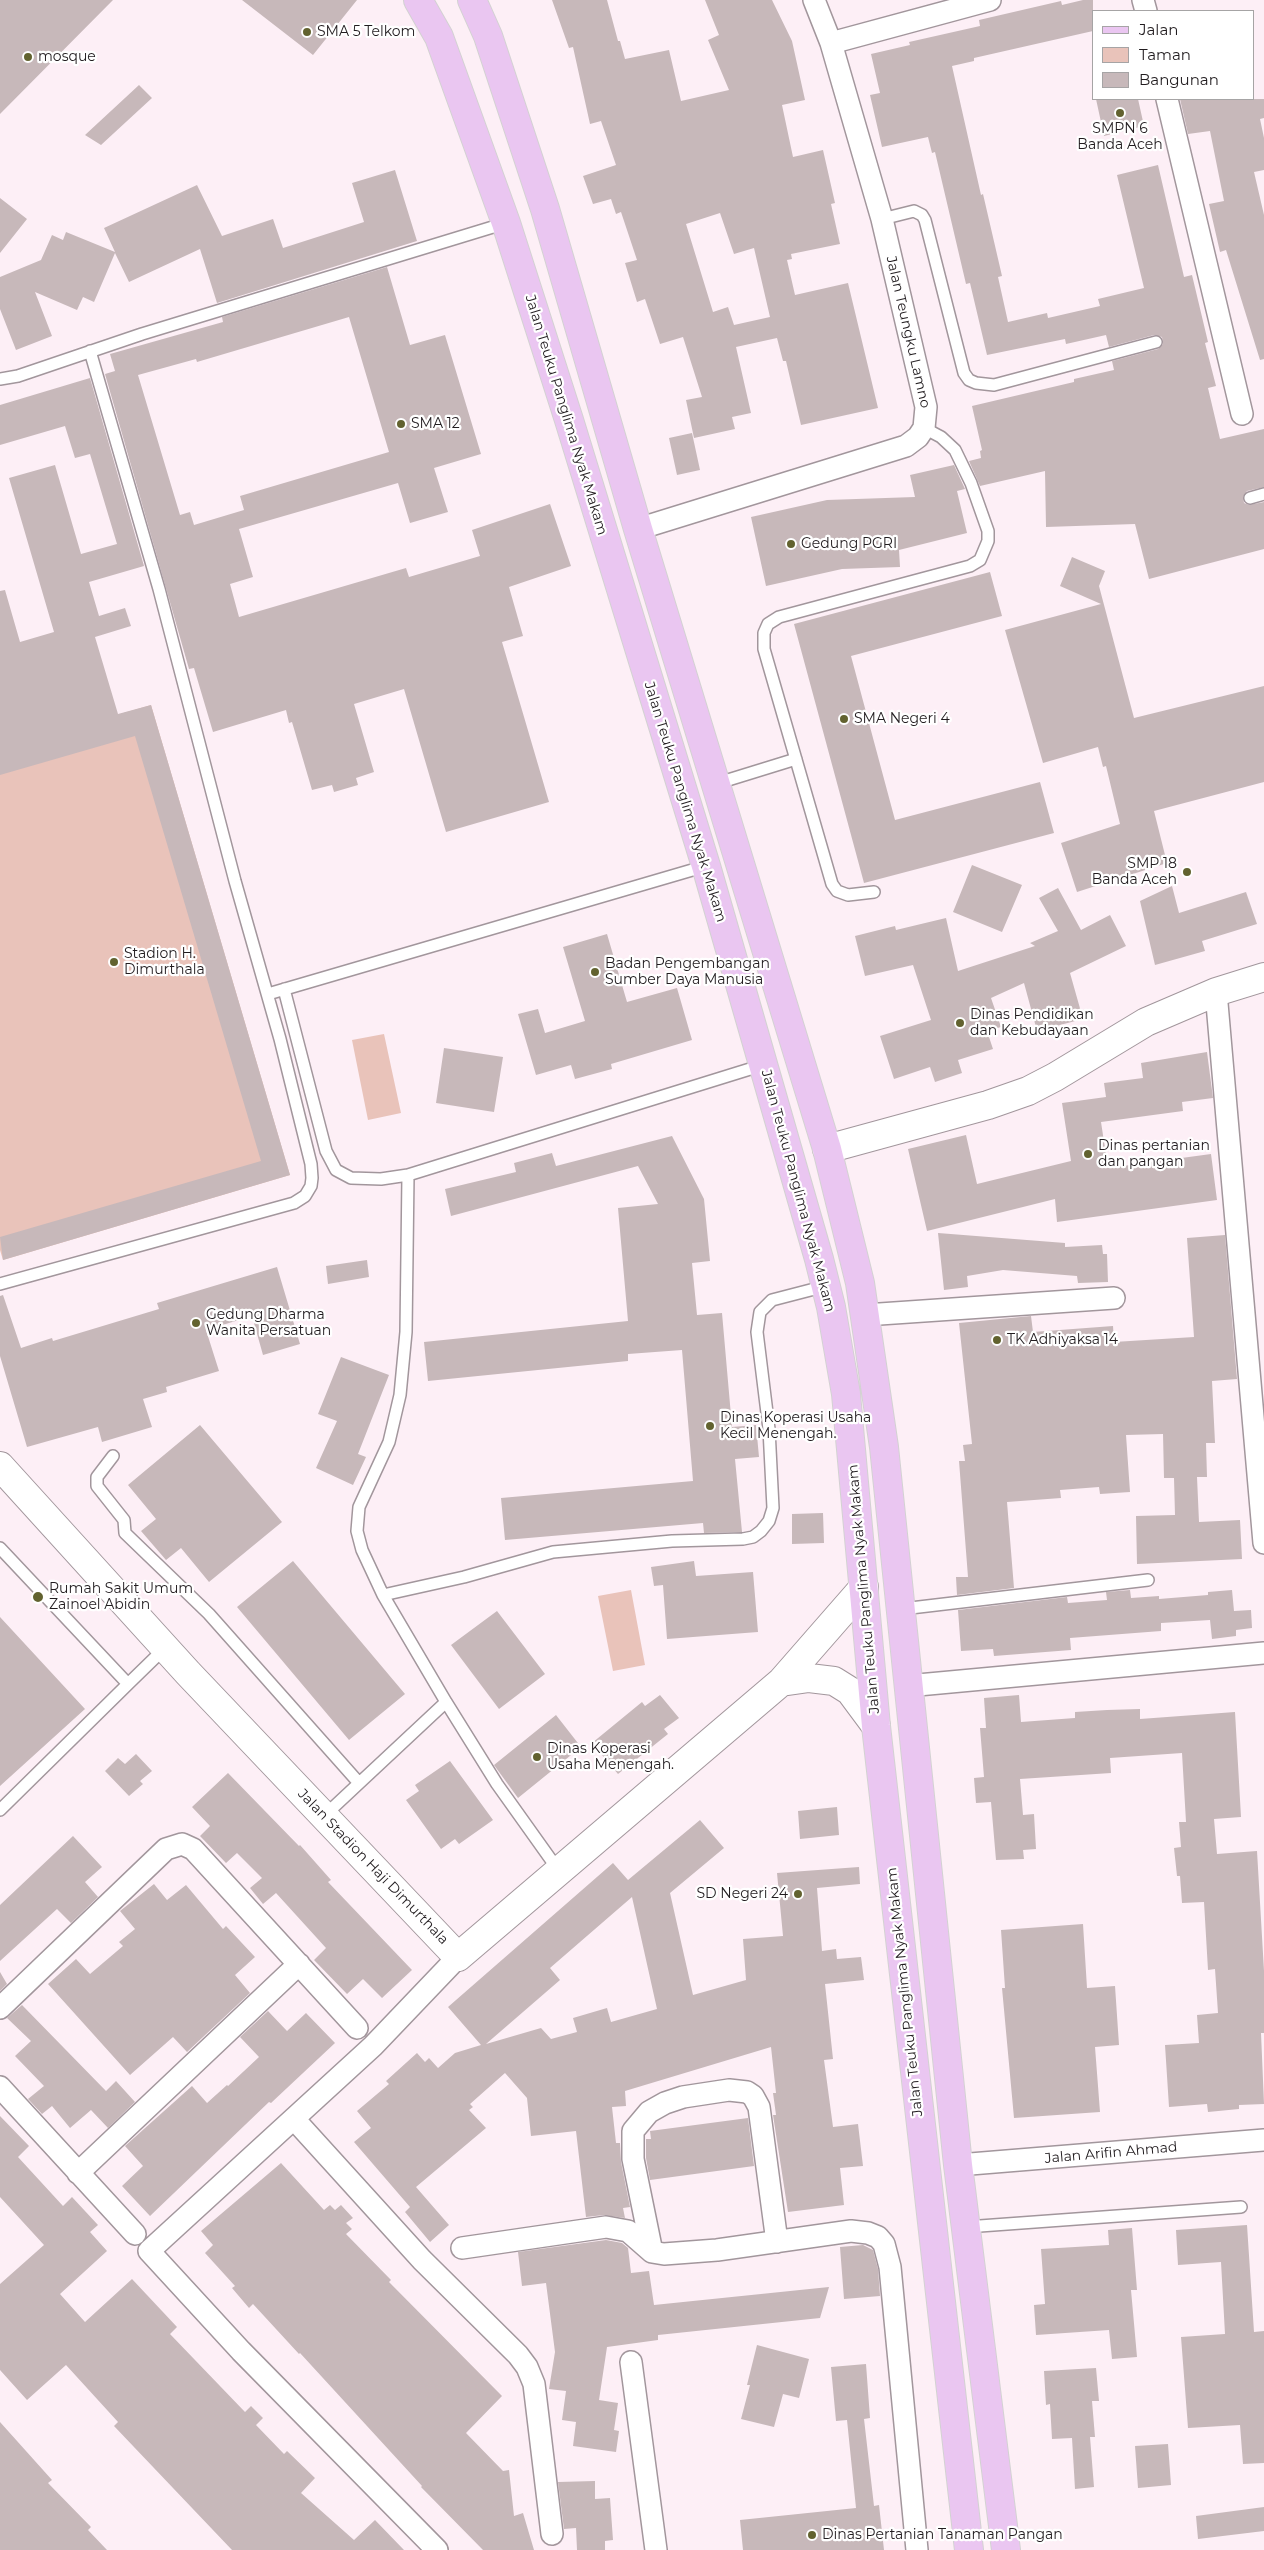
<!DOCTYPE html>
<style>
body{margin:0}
#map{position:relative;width:1264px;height:2550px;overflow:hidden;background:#fdeff6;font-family:Montserrat,sans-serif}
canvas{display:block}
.legend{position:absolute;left:1092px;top:10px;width:162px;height:90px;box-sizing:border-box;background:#fff;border:1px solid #a6a4a5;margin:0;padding:6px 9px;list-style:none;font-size:15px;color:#211c1f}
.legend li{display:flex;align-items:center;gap:10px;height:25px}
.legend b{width:25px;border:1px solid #a6a4a5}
</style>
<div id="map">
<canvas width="1264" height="2550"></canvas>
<ul class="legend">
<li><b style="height:6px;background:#eac6f1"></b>Jalan</li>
<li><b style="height:14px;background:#e9c3ba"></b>Taman</li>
<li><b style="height:14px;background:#c7b8ba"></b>Bangunan</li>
</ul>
</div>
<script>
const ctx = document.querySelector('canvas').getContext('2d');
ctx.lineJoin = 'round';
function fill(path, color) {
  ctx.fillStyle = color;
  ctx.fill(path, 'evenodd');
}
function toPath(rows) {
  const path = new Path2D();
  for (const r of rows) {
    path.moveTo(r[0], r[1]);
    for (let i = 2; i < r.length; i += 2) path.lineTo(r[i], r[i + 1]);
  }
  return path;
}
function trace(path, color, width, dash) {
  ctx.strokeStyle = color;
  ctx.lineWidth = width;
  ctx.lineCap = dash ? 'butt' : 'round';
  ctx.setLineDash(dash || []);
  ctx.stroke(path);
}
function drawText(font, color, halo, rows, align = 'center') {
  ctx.font = font + ' Montserrat,sans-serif';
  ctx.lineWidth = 4.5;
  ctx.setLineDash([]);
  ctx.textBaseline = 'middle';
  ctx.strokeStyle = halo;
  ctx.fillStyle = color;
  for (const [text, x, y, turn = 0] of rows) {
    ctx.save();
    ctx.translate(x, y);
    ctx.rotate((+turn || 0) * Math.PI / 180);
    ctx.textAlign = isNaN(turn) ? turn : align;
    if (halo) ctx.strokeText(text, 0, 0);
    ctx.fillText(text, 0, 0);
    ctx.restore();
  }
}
fill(toPath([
 [151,705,290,1175,3,1260,0,1250,0,749],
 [384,1034,401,1113,368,1120,352,1040],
 [631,1590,645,1665,613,1671,598,1596]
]), '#e9c3ba');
fill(toPath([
 [0,0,113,0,0,114],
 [242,0,357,0,313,55],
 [552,0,607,0,618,41,620,41,625,59,669,50,681,101,729,90,708,40,719,35,705,0,772,0,792,41,805,100,782,105,793,157,823,150,835,203,831,204,840,244,791,254,792,259,787,260,795,295,848,283,878,408,801,425,786,361,783,361,777,338,736,347,751,413,732,417,735,429,694,438,686,400,702,397,683,337,660,344,645,299,637,302,625,263,637,260,621,212,616,214,611,199,593,204,583,176,616,165,601,121,590,124,573,47,569,48],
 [720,213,734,254,754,248,770,317,734,325,728,307,713,312,686,224],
 [1083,0,1093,0,1093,31,974,58,974,61,952,66,981,195,983,194,1002,276,998,277,1008,322,1047,313,1048,318,1100,306,1098,299,1144,288,1117,175,1158,165,1184,277,1192,275,1208,342,1205,343,1216,386,1208,388,1220,439,1264,429,1264,487,1247,491,1243,497,1244,503,1249,505,1264,502,1264,549,1149,579,1135,524,1046,527,1045,471,980,486,969,461,981,458,980,451,982,450,972,406,1074,382,1074,379,1114,370,1112,361,1158,349,1163,344,1162,337,1154,335,1109,347,1106,335,1066,344,1065,339,987,355,970,283,966,284,935,152,932,153,928,137,882,147,870,95,880,93,871,54,910,45,909,42,980,26,979,20,1061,1,1062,5],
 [139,85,152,98,101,145,85,135],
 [1096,99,1138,99,1144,126,1104,136],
 [1180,99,1264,99,1264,118,1260,119,1264,138,1264,170,1254,172,1264,215,1264,359,1260,360,1226,250,1220,252,1209,204,1224,201,1210,131,1188,134],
 [395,170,417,241,217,303,200,249,129,282,115,253,94,302,83,297,77,310,35,292,52,336,16,350,0,309,0,277,41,260,52,235,63,240,66,232,115,252,104,228,197,185,222,236,273,219,283,248,364,222,352,183],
 [0,198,27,219,0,253],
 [387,267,410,345,445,335,481,454,434,468,448,512,410,523,398,483,239,529,253,577,230,584,239,617,406,568,409,577,480,556,472,530,550,504,571,566,509,587,523,636,502,642,549,802,446,832,404,689,354,704,374,772,356,778,358,785,334,792,332,785,312,790,292,722,289,723,286,710,213,732,194,668,189,669,105,374,115,371,110,354,223,322,222,317],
 [349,317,389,452,240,496,244,510,194,525,190,512,180,515,138,375,196,359,197,362],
 [90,378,144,566,89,582,99,616,125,608,131,626,95,637,118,714,151,705,290,1175,3,1260,0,1237,261,1161,135,736,0,775,0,591,5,590,20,642,54,632,9,478,55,465,81,554,117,544,90,454,75,458,65,426,0,445,0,405],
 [692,433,700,470,677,475,669,438],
 [954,465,965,489,957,491,967,533,899,550,900,567,842,569,766,586,751,517,827,500,915,497,910,475],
 [1072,557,1105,571,1099,586,1134,718,1264,686,1264,782,1154,811,1167,863,1077,892,1061,843,1120,824,1106,766,1103,767,1098,747,1043,763,1005,630,1101,604,1060,586],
 [990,572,1002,616,851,656,895,820,1040,782,1054,833,864,883,794,624],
 [972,865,1022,885,1002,932,953,912],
 [1172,886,1179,913,1246,892,1257,924,1202,941,1205,951,1155,965,1140,901],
 [1058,888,1081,930,1110,915,1126,946,1070,973,1083,1019,1037,1031,1024,983,991,998,1001,1027,987,1031,993,1049,958,1060,962,1073,935,1082,930,1067,894,1079,880,1036,931,1020,913,965,865,976,855,936,895,926,896,930,946,918,958,971,1035,946,1030,943,1058,931,1039,898],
 [607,934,627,1002,677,988,692,1040,611,1064,612,1069,575,1079,571,1065,536,1075,518,1014,538,1009,545,1033,585,1021,563,947],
 [444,1048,503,1057,494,1112,436,1103],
 [1207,1052,1213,1098,1182,1102,1183,1111,1101,1122,1108,1168,1211,1154,1217,1200,1057,1222,1055,1199,927,1231,908,1149,966,1135,977,1184,1071,1161,1062,1103,1106,1097,1104,1083,1143,1078,1141,1063],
 [672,1136,704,1199,710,1261,692,1263,697,1315,722,1313,732,1427,756,1425,759,1457,735,1459,742,1532,704,1533,703,1523,505,1540,501,1498,693,1481,682,1350,628,1354,628,1361,428,1381,424,1342,628,1321,618,1208,658,1204,638,1166,451,1216,445,1189,516,1172,514,1163,552,1153,556,1166],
 [938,1233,1065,1243,1065,1247,1102,1245,1103,1254,1107,1254,1108,1282,1078,1283,1077,1276,1003,1270,967,1276,968,1287,944,1290],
 [1225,1235,1237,1379,1212,1381,1215,1443,1206,1443,1207,1477,1197,1477,1199,1522,1240,1520,1242,1559,1137,1564,1136,1516,1175,1515,1174,1478,1164,1478,1163,1434,1126,1435,1130,1492,1100,1494,1099,1487,1060,1490,1061,1498,1007,1502,1014,1588,957,1595,956,1577,968,1577,959,1461,965,1461,963,1445,972,1444,959,1323,1031,1316,1033,1332,1113,1326,1114,1342,1194,1337,1187,1238],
 [367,1260,369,1277,328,1284,326,1266],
 [277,1267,300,1344,263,1355,252,1316,206,1330,219,1371,166,1387,167,1392,143,1399,152,1427,102,1442,98,1427,27,1447,0,1356,0,1296,3,1295,21,1348,52,1338,53,1341,159,1309,157,1303],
 [341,1357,389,1375,358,1454,366,1457,353,1485,316,1468,337,1421,318,1414],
 [200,1425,282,1522,209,1582,181,1548,166,1560,141,1531,156,1519,128,1485],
 [823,1513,824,1543,792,1544,792,1514],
 [293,1561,405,1694,349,1740,237,1607],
 [694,1561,696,1576,753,1572,758,1632,667,1639,663,1585,654,1586,651,1567],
 [1130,1590,1131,1598,1159,1596,1159,1599,1208,1595,1208,1592,1232,1590,1234,1611,1251,1610,1252,1628,1236,1630,1236,1636,1212,1639,1210,1620,1161,1623,1161,1631,1070,1638,1071,1650,994,1656,993,1649,961,1651,958,1610,1067,1597,1068,1603,1107,1600,1106,1592],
 [497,1611,545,1674,499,1709,451,1645],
 [0,1617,85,1709,0,1786],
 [660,1695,679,1718,664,1729,668,1734,618,1774,592,1743,642,1702,645,1706],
 [1019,1695,1021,1722,1075,1718,1075,1712,1107,1710,1140,1709,1140,1719,1235,1712,1241,1817,1214,1819,1217,1854,1257,1851,1264,1971,1264,2033,1261,2033,1264,2104,1239,2105,1239,2109,1208,2112,1207,2104,1169,2107,1165,2045,1199,2043,1197,2015,1218,2013,1215,1969,1208,1970,1204,1902,1182,1903,1180,1876,1177,1876,1174,1848,1181,1847,1179,1822,1186,1822,1182,1753,1110,1758,1111,1773,1020,1779,1023,1815,1034,1814,1036,1849,1023,1850,1024,1859,996,1860,991,1802,976,1803,974,1778,984,1777,980,1728,986,1728,984,1698],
 [556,1715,581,1747,518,1798,494,1765],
 [136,1754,152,1771,140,1781,143,1784,129,1796,105,1771,118,1758,125,1764],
 [450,1761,493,1820,459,1844,455,1839,441,1849,406,1800,419,1791,415,1785],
 [228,1773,299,1846,300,1845,331,1880,328,1882,412,1970,382,1998,363,1979,347,1994,314,1960,326,1948,276,1893,263,1904,250,1888,262,1878,237,1853,226,1863,200,1836,210,1826,192,1807],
 [837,1807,839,1835,800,1839,798,1811],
 [700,1820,724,1848,670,1893,693,1995,746,1980,743,1939,783,1936,777,1873,859,1867,860,1884,817,1888,822,1951,836,1949,837,1959,861,1957,864,1980,825,1984,833,2059,824,2060,833,2127,858,2124,863,2166,840,2168,844,2205,788,2212,773,2115,776,2115,773,2093,776,2093,771,2047,625,2091,626,2106,612,2107,616,2143,620,2143,621,2162,630,2207,623,2208,625,2218,604,2215,586,2217,576,2131,531,2136,527,2098,505,2073,470,2104,473,2107,469,2110,486,2128,416,2187,449,2225,430,2242,405,2212,410,2207,354,2142,371,2128,357,2111,389,2084,386,2081,417,2053,425,2062,429,2058,438,2068,455,2053,481,2045,448,2007,613,1863,628,1880],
 [632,1897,657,2009,611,2022,607,2008,573,2018,577,2032,551,2039,541,2028,486,2044,560,1980,550,1968],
 [73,1836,102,1867,85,1882,98,1897,71,1923,57,1909,0,1961,0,1905],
 [154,1884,167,1900,186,1885,223,1929,226,1926,255,1957,235,1975,250,1993,187,2052,173,2037,130,2075,48,1984,76,1959,90,1974,123,1946,119,1942,135,1929,120,1911],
 [1083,1924,1087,1988,1115,1986,1119,2045,1095,2047,1100,2112,1014,2118,1002,1988,1005,1988,1001,1930],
 [0,1972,7,1984,0,1991],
 [22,2005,106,2091,116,2081,135,2102,108,2128,91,2110,70,2128,52,2106,42,2114,28,2099,44,2086,15,2056,31,2041,7,2018],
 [268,2011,287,2031,306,2013,335,2043,271,2103,269,2102,150,2216,122,2186,143,2166,125,2146,192,2086,207,2103,227,2085,228,2086,259,2057,240,2037],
 [0,2116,29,2146,18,2157,63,2206,72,2197,98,2225,90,2232,107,2251,60,2294,85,2322,132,2279,177,2327,170,2334,245,2412,251,2406,263,2418,256,2425,284,2454,287,2451,315,2478,301,2493,354,2540,375,2520,404,2550,232,2550,114,2426,118,2422,66,2365,27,2400,0,2370,0,2284,44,2245,0,2197],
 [748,2118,754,2166,650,2180,646,2158,646,2139,651,2139,650,2131],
 [281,2163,324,2210,330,2205,335,2210,341,2205,353,2218,346,2223,352,2229,346,2234,391,2280,389,2282,502,2396,466,2433,503,2471,509,2470,514,2516,523,2513,534,2550,483,2550,421,2487,422,2486,300,2353,299,2354,253,2304,249,2308,232,2288,235,2286,205,2253,213,2245,201,2231],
 [1247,2225,1254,2332,1264,2331,1264,2463,1243,2464,1240,2425,1188,2428,1181,2337,1225,2334,1221,2262,1178,2265,1176,2230],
 [1132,2228,1137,2290,1131,2290,1137,2357,1112,2359,1109,2330,1036,2335,1034,2305,1045,2304,1041,2249,1109,2245,1108,2230],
 [606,2240,622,2243,628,2248,631,2273,649,2271,654,2305,829,2287,820,2318,658,2335,658,2340,607,2347,599,2400,618,2403,614,2430,619,2431,616,2452,573,2446,576,2422,562,2420,566,2391,549,2389,555,2352,546,2283,522,2286,518,2252],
 [863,2245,873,2250,878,2269,880,2296,844,2299,840,2247],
 [757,2345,809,2359,799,2398,783,2394,774,2427,741,2419,750,2385,747,2385],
 [866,2364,870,2418,864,2419,874,2506,879,2505,884,2550,743,2550,740,2520,856,2508,847,2420,836,2421,831,2367],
 [1096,2368,1099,2401,1092,2401,1095,2437,1090,2437,1094,2487,1075,2489,1072,2438,1052,2439,1050,2404,1046,2405,1044,2371],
 [0,2422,52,2480,48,2483,91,2527,88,2530,107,2550,0,2550],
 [1168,2444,1171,2485,1138,2488,1135,2446],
 [595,2481,595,2499,610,2498,613,2540,605,2541,605,2550,577,2550,576,2528,564,2529,558,2482],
 [1264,2507,1264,2531,1198,2539,1196,2516]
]), '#c7b8ba');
const service = toPath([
 [882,219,914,211,922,215,925,220,964,373,969,380,976,383,994,385,1156,342],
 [0,379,18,376,142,334,506,223],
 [1250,498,1264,494],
 [715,784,796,759],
 [874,892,848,895,837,891,832,884,764,649,764,633,768,624,779,617,970,566,980,560,988,541,988,531,971,483,955,450,941,437,924,428],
 [284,989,326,1151,336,1170,351,1178,381,1179,408,1175,763,1065],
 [268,994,706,866],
 [408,1175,406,1332,400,1395,389,1442,359,1507,357,1531,362,1550,383,1595,446,1702,497,1784,559,1871],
 [0,1284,294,1203,305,1196,311,1186,312,1178,311,1164,280,1039,235,881,159,589,90,351],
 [113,1456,97,1477,97,1486,124,1520,125,1533,209,1614,359,1783],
 [0,1548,128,1684,0,1810],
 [383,1595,464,1577,553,1552,672,1541,743,1539,753,1537,761,1531,769,1521,773,1508,769,1429,757,1332,760,1312,772,1300,826,1286],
 [902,1609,1148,1580],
 [128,1684,165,1648],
 [324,1816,446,1702],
 [966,2227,1241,2207]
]);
const minor = toPath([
 [1143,0,1146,11],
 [831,43,990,0],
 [1167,99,1242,414],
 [638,529,906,446,918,437,924,428,926,407,882,219,831,43,814,0],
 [1216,992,1264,1543],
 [865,1315,1114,1298],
 [907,1686,1264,1653],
 [0,2008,166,1849,182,1844,193,1849,357,2028],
 [0,2087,135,2234],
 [294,2119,422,2260,518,2355,527,2367,534,2384,552,2534],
 [958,2165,1264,2140],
 [78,2173,299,1964],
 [462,2248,606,2227,628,2231,652,2252,664,2254,717,2250,851,2231,868,2233,878,2237,884,2244,890,2267,917,2550],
 [652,2252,633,2159,633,2131,649,2112,665,2103,683,2097,729,2090,747,2092,753,2096,759,2107,777,2242],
 [631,2362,656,2550],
 [437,2550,241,2351,149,2251,373,2046,458,1957]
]);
const tertiary = toPath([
 [827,1149,988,1105,1028,1091,1055,1077,1146,1022,1216,992,1264,977],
 [0,1466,188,1673,458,1957,781,1682,864,1587],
 [781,1682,809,1678,834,1681,850,1691,876,1726]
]);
const primary = toPath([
 [418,0,439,37,506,223,569,420,706,866,819,1259,831,1307,846,1394,876,1726,969,2550],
 [472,0,488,36,545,209,638,529,827,1149,860,1283,884,1447,958,2165,1006,2550]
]);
trace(service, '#a2969c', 14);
trace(minor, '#a2969c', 24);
trace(tertiary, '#a2969c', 30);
trace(primary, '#d3d2d2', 30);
trace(service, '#fff', 11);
trace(minor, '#fff', 21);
trace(tertiary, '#fff', 28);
trace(primary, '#eac6f1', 28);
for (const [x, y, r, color] of [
 [307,32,5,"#62622f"],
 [28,57,5,"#62622f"],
 [1120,113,5,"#62622f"],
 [401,424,5,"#62622f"],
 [791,544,5,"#62622f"],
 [844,719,5,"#62622f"],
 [1187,872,5,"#62622f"],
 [114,962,5,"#62622f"],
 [595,972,5,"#62622f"],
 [960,1023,5,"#62622f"],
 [1088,1154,5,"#62622f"],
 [196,1323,5,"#62622f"],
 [997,1340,5,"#62622f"],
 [710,1426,5,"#62622f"],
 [38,1597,6,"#62622f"],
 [537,1757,5,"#62622f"],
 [798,1894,5,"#62622f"],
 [812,2535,5,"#62622f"]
]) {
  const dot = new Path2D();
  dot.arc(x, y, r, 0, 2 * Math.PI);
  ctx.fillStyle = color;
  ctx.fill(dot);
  trace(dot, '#fff', 2);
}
drawText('14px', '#211c1f', '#fff', [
 ["SMA 5 Telkom",317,32],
 ["mosque",38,57],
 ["SMPN 6",1120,129,"center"],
 ["Banda Aceh",1120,145,"center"],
 ["SMA 12",411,424],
 ["Gedung PGRI",801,544],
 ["SMA Negeri 4",854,719],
 ["SMP 18",1177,864,"right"],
 ["Banda Aceh",1177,880,"right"],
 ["Stadion H.",124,954],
 ["Dimurthala",124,970],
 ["Badan Pengembangan",605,964],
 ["Sumber Daya Manusia",605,980],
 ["Dinas Pendidikan",970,1015],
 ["dan Kebudayaan",970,1031],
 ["Dinas pertanian",1098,1146],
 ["dan pangan",1098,1162],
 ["Gedung Dharma",206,1315],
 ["Wanita Persatuan",206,1331],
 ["TK Adhiyaksa 14",1007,1340],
 ["Dinas Koperasi Usaha",720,1418],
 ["Kecil Menengah.",720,1434],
 ["Rumah Sakit Umum",49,1589],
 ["Zainoel Abidin",49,1605],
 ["Dinas Koperasi",547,1749],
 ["Usaha Menengah.",547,1765],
 ["SD Negeri 24",788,1894,"right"],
 ["Dinas Pertanian Tanaman Pangan",822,2535]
], 'left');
drawText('14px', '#211c1f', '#fff', [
 ["Jalan Teungku Lamno",908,332,77],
 ["Jalan Teuku Panglima Nyak Makam",566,415,73],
 ["Jalan Teuku Panglima Nyak Makam",685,802,73],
 ["Jalan Teuku Panglima Nyak Makam",798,1191,75],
 ["Jalan Teuku Panglima Nyak Makam",864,1589,-95],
 ["Jalan Stadion Haji Dimurthala",373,1867,46],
 ["Jalan Teuku Panglima Nyak Makam",905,1992,-96],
 ["Jalan Arifin Ahmad",1111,2153,-5]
]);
</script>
